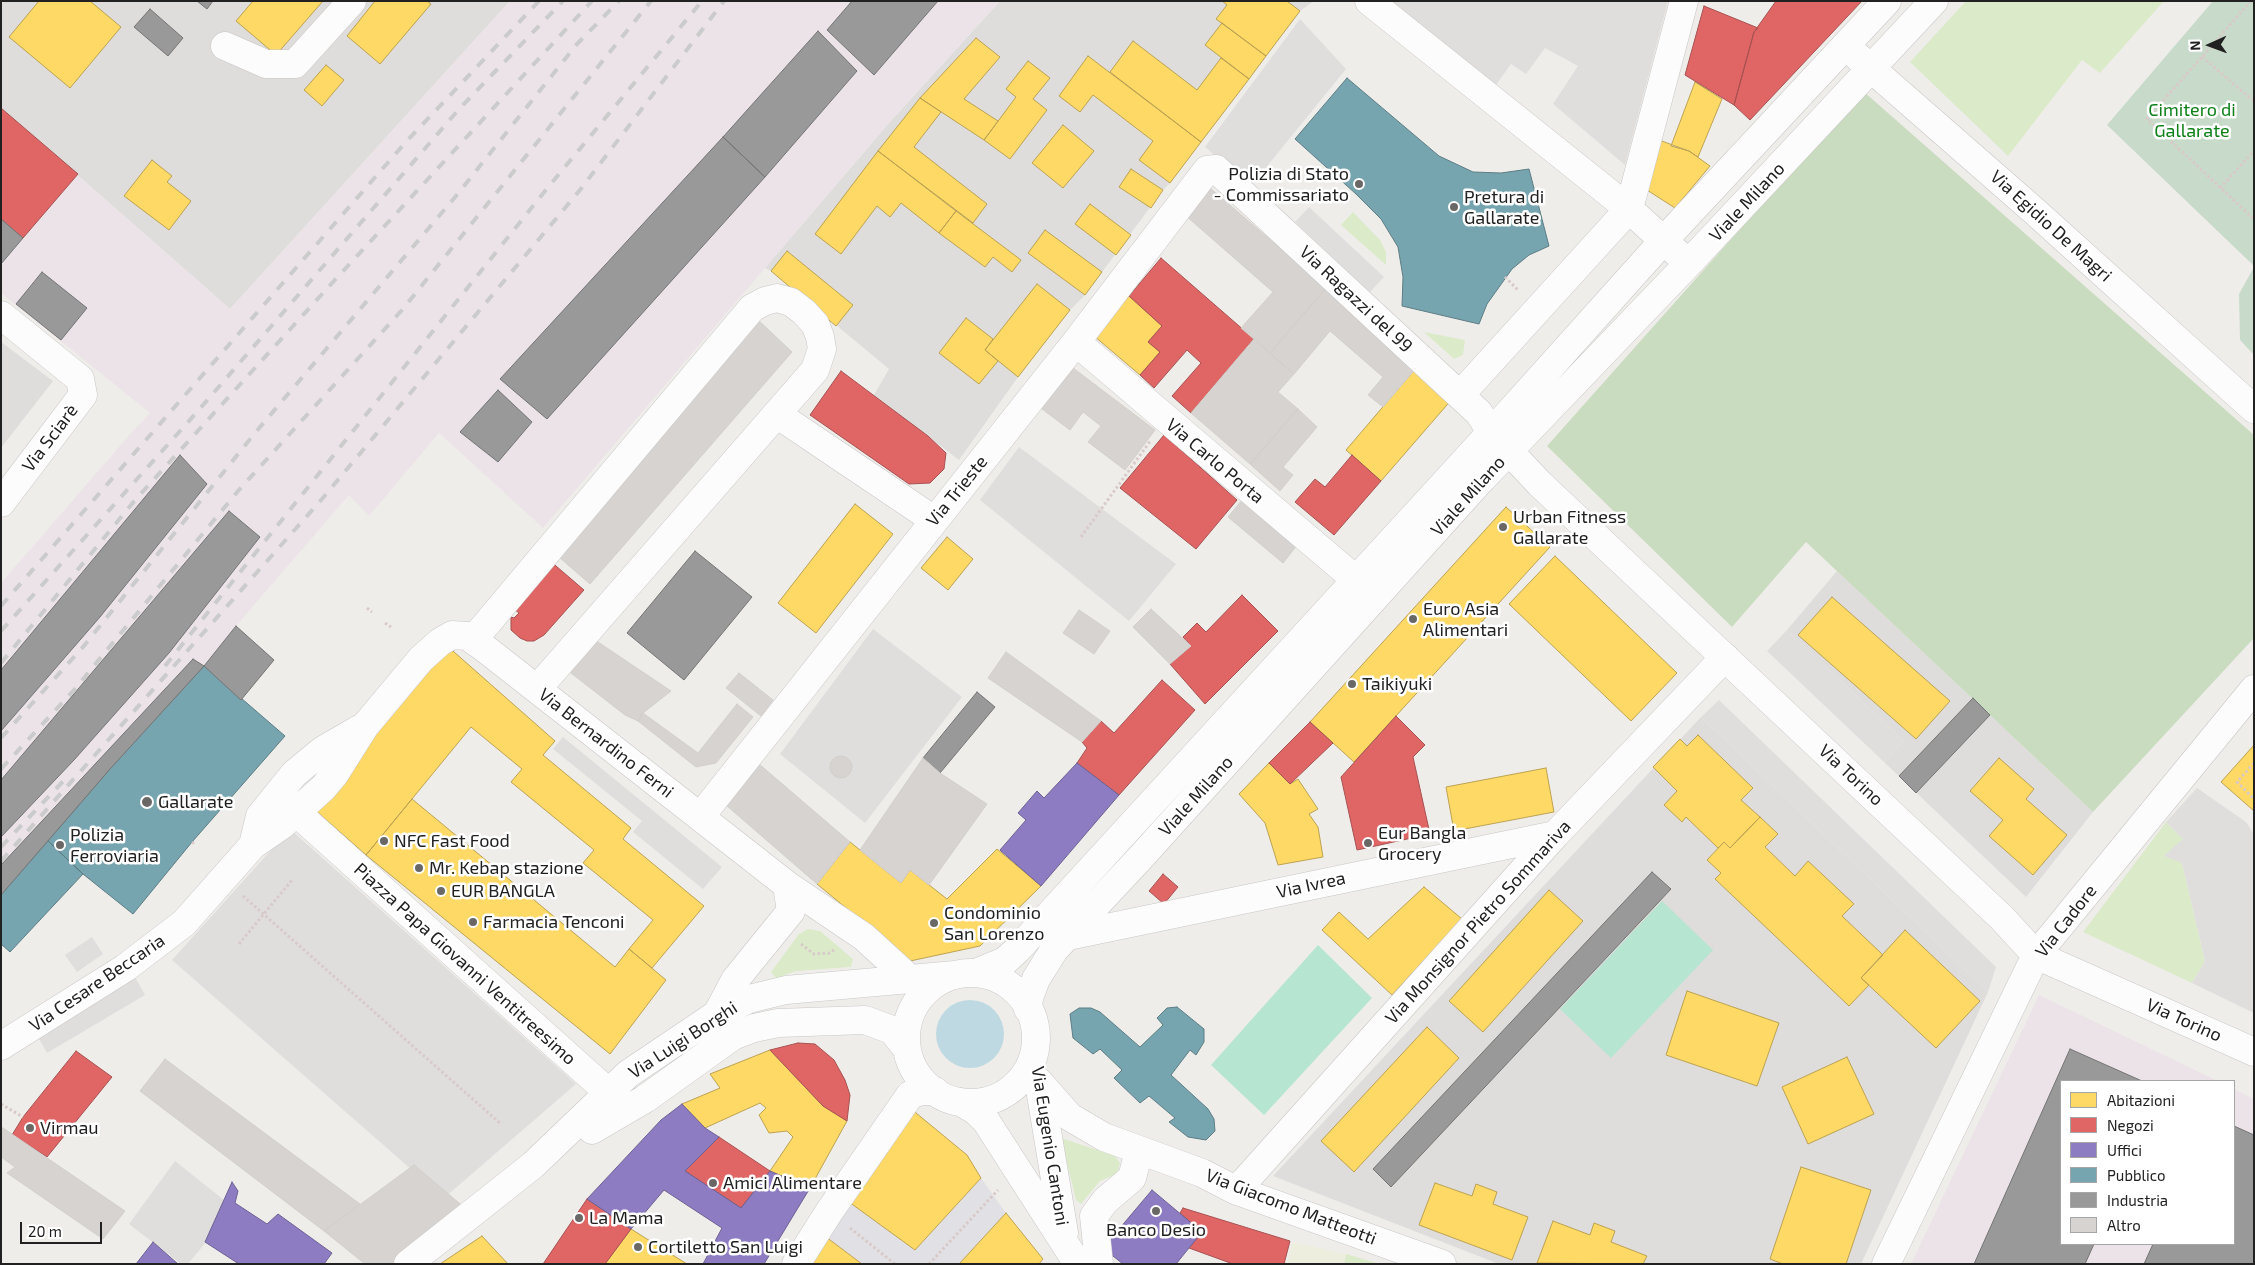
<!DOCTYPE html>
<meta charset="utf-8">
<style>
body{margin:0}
#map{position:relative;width:2255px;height:1265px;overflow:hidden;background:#efedea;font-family:"Exo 2",sans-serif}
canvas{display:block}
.frame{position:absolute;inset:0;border:2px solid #212121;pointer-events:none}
.legend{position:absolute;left:2060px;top:1080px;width:175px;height:165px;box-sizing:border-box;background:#fff;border:1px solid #a6a6a6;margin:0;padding:6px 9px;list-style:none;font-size:15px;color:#212121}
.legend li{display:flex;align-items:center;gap:10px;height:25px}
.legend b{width:25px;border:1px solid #a6a6a6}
.north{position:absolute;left:2185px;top:20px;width:50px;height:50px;-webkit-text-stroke:4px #fff;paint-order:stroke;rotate:268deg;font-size:14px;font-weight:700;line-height:20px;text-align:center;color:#212121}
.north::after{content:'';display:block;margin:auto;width:18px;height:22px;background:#212121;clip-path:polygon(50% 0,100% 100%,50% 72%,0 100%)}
.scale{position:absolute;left:20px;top:1222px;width:82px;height:22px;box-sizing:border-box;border:2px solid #212121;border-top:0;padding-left:6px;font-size:15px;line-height:18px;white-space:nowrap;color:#212121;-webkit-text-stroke:4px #fff;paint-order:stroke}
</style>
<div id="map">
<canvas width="2255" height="1265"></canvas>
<div class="frame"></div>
<ul class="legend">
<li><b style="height:14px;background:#ffd966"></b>Abitazioni</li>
<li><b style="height:14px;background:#e06666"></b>Negozi</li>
<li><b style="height:14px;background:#8e7cc3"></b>Uffici</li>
<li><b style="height:14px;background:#76a5af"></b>Pubblico</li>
<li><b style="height:14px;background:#999"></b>Industria</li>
<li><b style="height:14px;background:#d6d3d1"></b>Altro</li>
</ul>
<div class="north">N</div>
<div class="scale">20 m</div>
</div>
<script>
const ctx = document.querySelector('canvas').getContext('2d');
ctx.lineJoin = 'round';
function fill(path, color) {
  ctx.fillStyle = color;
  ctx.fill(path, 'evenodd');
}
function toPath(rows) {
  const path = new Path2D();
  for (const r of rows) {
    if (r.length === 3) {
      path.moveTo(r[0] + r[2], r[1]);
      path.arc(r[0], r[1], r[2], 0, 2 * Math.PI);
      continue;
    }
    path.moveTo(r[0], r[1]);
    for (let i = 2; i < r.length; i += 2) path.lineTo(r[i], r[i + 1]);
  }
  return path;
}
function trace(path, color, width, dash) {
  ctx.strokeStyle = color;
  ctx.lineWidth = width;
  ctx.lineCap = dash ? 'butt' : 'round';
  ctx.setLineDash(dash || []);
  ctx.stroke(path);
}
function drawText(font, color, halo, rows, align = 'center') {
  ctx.font = font + ' "Exo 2",sans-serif';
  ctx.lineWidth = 5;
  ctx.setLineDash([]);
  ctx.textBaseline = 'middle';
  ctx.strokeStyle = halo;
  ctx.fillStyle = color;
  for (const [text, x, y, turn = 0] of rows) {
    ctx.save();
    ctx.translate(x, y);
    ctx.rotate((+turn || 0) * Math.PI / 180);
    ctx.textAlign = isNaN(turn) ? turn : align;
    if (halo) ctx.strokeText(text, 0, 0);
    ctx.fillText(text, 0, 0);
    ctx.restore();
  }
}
fill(toPath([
 [4,1,510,1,230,309,1,108,1,5],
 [1000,1,1314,1,1300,11,1170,183,1163,190,1085,295,1070,310,1018,377,959,460,874,395,889,369,771,271,765,268,888,124],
 [1,342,53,381,1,448],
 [1837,571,2093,812,2026,897,1884,762,1904,741,1787,630],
 [1701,717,1988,992,1861,1264,1499,1264,1273,1176]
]), '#dedddb');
fill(toPath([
 [510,1,1000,1,888,124,543,528,439,433,369,516,349,495,236,626,204,666,110,769,1,895,1,583,133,431,150,413,1,293,1,108,230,309],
 [2039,995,2218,1081,2061,1081,2061,1244,2234,1244,2234,1089,2254,1099,2254,1264,1911,1264]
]), '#ece3e8');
fill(toPath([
 [1293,1242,1346,1254,1344,1264,1287,1264]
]), '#edeede');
fill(toPath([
 [1966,1,2164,1,2100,73,2082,60,2008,156,1910,62],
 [1353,212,1380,240,1386,252,1386,265,1341,225],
 [1424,332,1465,340,1463,355,1454,359],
 [2166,822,2183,839,2182,863,2205,961,2192,983,2083,932],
 [808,929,820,931,853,959,851,967,796,971,776,978,771,972,799,934],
 [1061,1138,1115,1156,1120,1163,1117,1174,1100,1181,1081,1204,1076,1200],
 [1346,1254,1380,1264,1344,1264]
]), '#dbebca');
fill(toPath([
 [1863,91,2254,435,2254,638,2093,812,1806,542,1732,627,1547,446]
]), '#cadcc0');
fill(toPath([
 [2213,1,2254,1,2254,266,2107,125],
 [2254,267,2254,355,2240,340,2239,294]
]), '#c8daca');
fill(toPath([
 [1662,901,1713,950,1611,1058,1560,1009],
 [1318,945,1372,998,1264,1115,1211,1065]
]), '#b6e5d2');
fill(toPath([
 [1391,1,1668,1,1625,165,1553,104,1578,66,1545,48,1526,74,1511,64,1493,89,1397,9],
 [1300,19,1346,69,1251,186,1205,147],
 [1309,207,1384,277,1370,292,1295,222],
 [1019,447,1176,564,1129,621,980,500],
 [873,629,962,697,865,823,780,754],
 [1787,630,1904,741,1884,762,1767,651],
 [1719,700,1996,967,1988,992,1701,717],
 [563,737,722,867,703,889,633,832,642,821,553,749],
 [2197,788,2246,822,2254,834,2254,1013,2192,983,2205,961,2182,863,2164,856,2183,839,2166,822],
 [290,829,576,1084,444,1198,172,960],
 [92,937,103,954,77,972,65,955],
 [135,977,145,995,47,1053,37,1035],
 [175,1161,234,1208,188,1264,181,1264,129,1224]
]), '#dfdedd');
fill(toPath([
 [981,1178,1006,1213,959,1264,862,1264,826,1237,849,1202,915,1250]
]), '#e1e0e4');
fill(toPath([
 [970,1034,34]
]), '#bed9e2');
const homes = toPath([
 [39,1,90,1,121,27,70,88,9,37,39,1],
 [253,1,323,1,276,55,236,21,253,1],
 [375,1,427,1,431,4,380,64,347,36,375,1],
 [1222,1,1287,1,1300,11,1266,56,1216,19,1227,5,1222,1],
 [1222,23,1266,56,1249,79,1205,45,1222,23],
 [976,38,1000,57,964,99,998,121,984,140,920,98,976,38],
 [1133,41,1197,90,1221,58,1249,79,1201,142,1110,72,1133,41],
 [1088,56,1201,142,1170,183,1139,160,1153,141,1093,95,1080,112,1059,96,1088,56],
 [1028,61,1050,78,1033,99,1047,110,1010,159,984,140,1016,97,1006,89,1028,61],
 [326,65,344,80,322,106,304,90,326,65],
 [1695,82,1722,99,1698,157,1689,151,1671,146,1695,82],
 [920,98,941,112,914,147,987,204,973,223,878,151,920,98],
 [1063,125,1094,151,1063,188,1032,163,1063,125],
 [1659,140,1689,151,1710,166,1675,208,1647,190,1659,140],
 [878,151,956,211,939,233,901,203,890,217,877,206,841,254,815,234,878,151],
 [152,160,172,176,167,182,191,201,169,230,124,196,152,160],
 [1131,169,1163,190,1151,208,1119,187,1131,169],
 [1090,204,1131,235,1116,255,1075,224,1090,204],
 [956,211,1021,260,1012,272,993,257,985,267,939,233,956,211],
 [1045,230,1102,272,1085,295,1028,253,1045,230],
 [787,251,853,305,836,326,771,271,787,251],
 [1037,284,1070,310,1018,377,985,350,1037,284],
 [1129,296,1162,326,1148,342,1160,352,1140,375,1094,336,1129,296],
 [966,318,993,339,985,350,998,361,979,384,939,353,966,318],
 [1417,367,1453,398,1381,481,1346,450,1417,367],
 [855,504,893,534,816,633,778,603,855,504],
 [1506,507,1550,547,1354,762,1310,722,1506,507],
 [947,537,973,559,948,590,921,568,947,537],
 [1555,556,1677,673,1631,721,1509,604,1555,556],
 [1832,597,1950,701,1916,739,1798,635,1832,597],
 [445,644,555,741,543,755,631,828,623,839,704,906,652,968,629,949,653,920,583,863,594,850,511,782,522,769,471,727,366,855,315,810,325,805,371,732,445,644],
 [1698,735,1753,788,1741,800,1760,817,1730,848,1724,842,1718,848,1686,817,1682,822,1664,805,1677,791,1653,767,1680,739,1687,746,1698,735],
 [2254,745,2254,811,2221,782,2254,745],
 [1999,758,2034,789,2026,799,2067,835,2033,875,1989,836,2003,820,1970,791,1999,758],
 [1269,763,1290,784,1298,779,1318,809,1309,814,1318,827,1323,857,1278,865,1265,823,1239,794,1269,763],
 [1546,768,1554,812,1454,831,1446,787,1546,768],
 [412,799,615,967,629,949,666,980,610,1054,366,855,412,799],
 [1760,817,1778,834,1765,847,1795,876,1808,861,1854,904,1842,916,1883,955,1861,978,1869,985,1849,1006,1715,879,1721,873,1707,860,1724,842,1730,848,1760,817],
 [850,842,901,883,910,870,947,899,997,849,1041,886,980,946,910,961,817,884,850,842],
 [1424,887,1462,919,1392,995,1322,930,1339,912,1368,939,1424,887],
 [1549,890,1583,921,1483,1032,1449,1001,1549,890],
 [1905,930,1980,1001,1936,1048,1861,978,1905,930],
 [1687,991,1779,1023,1757,1086,1666,1055,1687,991],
 [1427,1027,1459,1058,1354,1172,1321,1141,1427,1027],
 [770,1050,823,1106,847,1121,810,1188,770,1171,793,1137,787,1131,769,1133,759,1115,766,1108,760,1103,705,1128,682,1104,720,1088,710,1074,770,1050],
 [1847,1057,1874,1114,1808,1144,1782,1087,1847,1057],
 [910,1108,967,1155,981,1178,915,1250,849,1202,910,1108],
 [1801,1167,1871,1190,1846,1264,1783,1264,1770,1259,1801,1167],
 [1435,1183,1472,1196,1476,1184,1497,1192,1493,1204,1528,1217,1512,1260,1419,1225,1435,1183],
 [1006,1213,1043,1259,1039,1264,959,1264,1006,1213],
 [1553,1221,1590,1235,1594,1223,1615,1231,1611,1242,1647,1256,1643,1264,1537,1263,1553,1221],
 [631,1229,687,1264,605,1264,631,1229],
 [482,1236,508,1264,440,1264,482,1236],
 [826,1237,862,1264,809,1264,826,1237]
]);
fill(homes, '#ffd966');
trace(homes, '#bca251', 1);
const shops = toPath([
 [1776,1,1862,1,1750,120,1734,105,1754,32,1776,1],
 [1704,6,1758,28,1754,32,1734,105,1685,75,1704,6],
 [1,108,78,174,23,238,1,219,1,108],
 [1161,258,1254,339,1191,413,1172,396,1201,363,1187,350,1154,388,1140,375,1160,352,1148,342,1162,326,1129,296,1161,258],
 [841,371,928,436,946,453,944,469,930,483,909,484,810,415,841,371],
 [1164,435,1237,500,1196,549,1120,488,1164,435],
 [1352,455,1381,481,1334,535,1295,502,1315,479,1325,487,1352,455],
 [549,560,584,590,544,635,534,641,527,641,520,638,511,630,511,617,514,618,519,613,509,605,549,560],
 [1242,595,1278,631,1205,704,1170,664,1191,646,1183,637,1197,623,1206,632,1242,595],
 [1162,680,1195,710,1119,795,1077,763,1087,748,1082,742,1101,721,1114,733,1162,680],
 [1396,716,1425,745,1413,757,1430,834,1357,850,1341,777,1396,716],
 [1310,722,1333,743,1290,784,1269,763,1310,722],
 [1163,874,1178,887,1164,904,1149,891,1163,874],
 [798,1043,815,1044,834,1060,845,1080,850,1095,847,1121,823,1106,770,1050,798,1043],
 [76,1051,112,1077,47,1157,12,1135,23,1117,76,1051],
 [719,1137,770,1171,741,1208,685,1171,719,1137],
 [587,1199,631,1229,605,1264,543,1264,587,1199],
 [1183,1208,1290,1241,1284,1264,1233,1264,1189,1248,1202,1232,1180,1213,1183,1208]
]);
fill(shops, '#e06666');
trace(shops, '#a75151', 1);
const offices = toPath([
 [1077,763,1119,795,1041,886,1000,850,1026,820,1018,813,1037,791,1044,798,1077,763],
 [682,1104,705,1128,719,1137,685,1171,741,1208,770,1171,810,1188,764,1264,703,1264,722,1228,664,1190,631,1229,587,1199,661,1120,682,1104],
 [232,1182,238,1191,235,1203,267,1224,278,1214,332,1253,324,1264,239,1264,205,1242,232,1182],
 [1152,1190,1202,1232,1176,1264,1123,1264,1103,1248,1152,1190],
 [153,1242,178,1264,136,1264,153,1242]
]);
fill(offices, '#8e7cc3');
trace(offices, '#6d6192', 1);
const public = toPath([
 [1347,78,1439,156,1473,172,1501,173,1529,169,1549,246,1529,255,1512,269,1487,304,1479,324,1402,306,1403,277,1398,247,1381,219,1356,194,1295,139,1347,78],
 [204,666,285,736,192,842,133,914,83,874,48,841,110,769,204,666],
 [48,841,83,874,10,952,1,944,1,895,48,841],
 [1177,1007,1204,1029,1204,1042,1196,1055,1190,1050,1171,1075,1208,1109,1214,1119,1215,1131,1206,1140,1188,1137,1169,1122,1175,1118,1149,1096,1140,1103,1114,1078,1122,1070,1100,1049,1093,1054,1073,1038,1070,1014,1079,1008,1091,1008,1100,1012,1140,1047,1163,1025,1157,1018,1167,1008,1177,1007]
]);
fill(public, '#76a5af');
trace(public, '#5c7d84', 1);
const industry = toPath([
 [197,1,213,1,207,9,197,1],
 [852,1,938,1,874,75,827,30,852,1],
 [150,9,183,38,168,56,134,27,150,9],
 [818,31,857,71,765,177,723,137,818,31],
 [723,137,765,177,547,419,500,379,723,137],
 [1,219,23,238,1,264,1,219],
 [42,272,87,308,61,340,16,304,42,272],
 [498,390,532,422,498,462,460,432,498,390],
 [180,455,207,484,100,617,1,731,1,670,180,455],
 [229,511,260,537,169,653,74,760,1,837,1,780,229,511],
 [695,551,752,597,684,680,627,633,695,551],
 [236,626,274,660,241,700,204,666,236,626],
 [193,659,204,666,110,769,1,895,1,865,193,659],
 [977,692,995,707,940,773,923,758,977,692],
 [1973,698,1990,715,1916,793,1899,776,1973,698],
 [1652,872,1671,889,1391,1187,1373,1169,1652,872],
 [2070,1049,2142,1081,2061,1081,2061,1244,2094,1244,2085,1264,1974,1264,2070,1049],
 [2234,1126,2254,1135,2254,1264,2144,1264,2153,1244,2234,1244,2234,1126]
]);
fill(industry, '#999');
trace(industry, '#757575', 1);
const building = toPath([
 [1209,187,1326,288,1270,353,1241,328,1273,292,1185,215,1209,187],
 [1326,288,1417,367,1383,407,1368,395,1383,377,1330,331,1294,374,1270,353,1326,288],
 [756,318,792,352,590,584,552,551,756,318],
 [1254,339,1294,374,1278,392,1298,409,1250,464,1191,413,1254,339],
 [1073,368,1155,430,1125,470,1088,442,1101,426,1083,412,1070,430,1042,409,1073,368],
 [1298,409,1317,427,1283,467,1293,475,1280,491,1250,464,1298,409],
 [1243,499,1298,544,1283,563,1228,517,1243,499],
 [1151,609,1191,646,1170,664,1133,627,1151,609],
 [1079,610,1110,631,1094,654,1063,633,1079,610],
 [592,638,671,691,643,713,638,721,625,715,571,673,592,638],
 [1006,652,1101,721,1082,742,988,678,1006,652],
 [739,673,773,700,761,716,726,688,739,673],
 [737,704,753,717,716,763,696,767,638,721,643,713,698,753,737,704],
 [841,767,11],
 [923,758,940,773,987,804,929,885,910,870,901,883,860,850,923,758],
 [759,764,850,842,817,884,726,805,759,764],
 [165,1059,360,1204,324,1231,140,1091,165,1059],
 [3,1128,125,1211,103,1239,7,1173,15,1167,1,1157,1,1129,3,1128],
 [414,1165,465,1208,396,1264,365,1264,324,1231,414,1165]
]);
fill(building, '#d6d3d1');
trace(building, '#d2cfcb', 1);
const minor = toPath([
 [1369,1,1629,209,1460,395],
 [225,46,266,64,295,64,352,1],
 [1858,57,2032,209,2254,409],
 [1677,253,1629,209,1684,1],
 [1,315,80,379,83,395,1,503],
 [1076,342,1355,579],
 [778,415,934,520],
 [473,640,752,308,765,301,777,298,791,302,804,312,815,324,820,337,822,349,815,370,537,689],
 [297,813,608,1092,604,1109],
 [700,817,1076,342,1207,170,1216,169,1479,413,1491,432,1540,484,2002,918,2036,955,2254,1052],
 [253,845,260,816,294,774,323,750,361,728],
 [1068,936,1555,835],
 [976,973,1005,961,1017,950,1517,404,1664,240,1887,1],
 [971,1038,65],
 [1028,1009,1029,998,1036,979,1054,950,1142,856,1479,482,1688,264,1934,1],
 [717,1014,735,980,791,911,787,885],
 [1,1046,125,968,184,923,253,845,282,825,323,788,334,775,365,726,421,659,440,642,452,635,467,636,483,647,787,885,864,937,910,979],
 [1039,1082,1070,1117,1104,1137,1202,1173,1235,1190,1442,1264],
 [1039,1083,1064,1233],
 [961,1102,976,1111,986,1121,1078,1264],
 [592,1130,645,1099,733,1036,754,1028,778,1023,865,1020,892,1030,907,1049],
 [1235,1190,1244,1182,1555,835,1725,657],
 [408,1264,533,1165,628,1074,717,1014,749,999,786,990,955,975],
 [796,1264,829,1212,910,1095,921,1091,935,1091],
 [1099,1264,1094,1216,1105,1201,1132,1178,1139,1151],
 [1886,1264,2036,955,2254,689]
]);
trace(minor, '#c8c7c6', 29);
trace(toPath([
 [2251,1,2147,119,2254,219],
 [2202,57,2254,101],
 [2220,188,2254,151],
 [1505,277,1518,290],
 [1081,537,1151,440],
 [367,608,372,612],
 [385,623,391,627],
 [2254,763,2237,782,2254,799],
 [192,842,196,845],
 [243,896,501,1124],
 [239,944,292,880],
 [801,944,814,954,830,953,835,949],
 [1,1104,23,1117],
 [850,1228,895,1264],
 [929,1264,998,1190]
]), '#d8cac8', 3, [2.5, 2.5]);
trace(minor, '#fdfcfc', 28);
trace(toPath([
 [1,606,405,143,539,1],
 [1,631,197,412,460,108,563,1],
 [1,663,136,499,333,282,592,1],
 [165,666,545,191,702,1],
 [1,738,83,647,255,433,456,196,577,44,619,1],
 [1,769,74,690,238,491,402,310,651,1],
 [1,847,69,775],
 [1,861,322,499,580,190,724,1]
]), '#cbcbcb', 4, [10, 10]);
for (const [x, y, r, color] of [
 [1359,184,5,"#696867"],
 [1454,207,5,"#696867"],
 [1503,527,5,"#696867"],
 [1413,619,5,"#696867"],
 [1352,684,5,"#696867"],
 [147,802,6,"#696867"],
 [384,841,5,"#696867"],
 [1368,843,5,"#696867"],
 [60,845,5,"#696867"],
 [419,868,5,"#696867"],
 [441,891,5,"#696867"],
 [473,922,5,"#696867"],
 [934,923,5,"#696867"],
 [30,1128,5,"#696867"],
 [713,1183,5,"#696867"],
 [1156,1211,5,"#696867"],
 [579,1218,5,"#696867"],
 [638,1247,5,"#696867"]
]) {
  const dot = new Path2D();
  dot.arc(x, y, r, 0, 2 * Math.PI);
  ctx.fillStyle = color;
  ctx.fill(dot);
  trace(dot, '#fff', 2);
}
drawText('18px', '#0e8019', '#fff', [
 ["Cimitero di",2192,110],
 ["Gallarate",2192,131]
]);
drawText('18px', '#212121', '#fff', [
 ["Polizia di Stato",1349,174,"right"],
 ["- Commissariato",1349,195,"right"],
 ["Pretura di",1464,197],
 ["Gallarate",1464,218],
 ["Urban Fitness",1513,517],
 ["Gallarate",1513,538],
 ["Euro Asia",1423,609],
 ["Alimentari",1423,630],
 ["Taikiyuki",1362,684],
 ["Gallarate",158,802],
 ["Eur Bangla",1378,833],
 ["Grocery",1378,854],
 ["Polizia",70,835],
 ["Ferroviaria",70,856],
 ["NFC Fast Food",394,841],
 ["Mr. Kebap stazione",429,868],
 ["EUR BANGLA",451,891],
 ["Condominio",944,913],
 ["San Lorenzo",944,934],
 ["Farmacia Tenconi",483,922],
 ["Virmau",40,1128],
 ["Amici Alimentare",723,1183],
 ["La Mama",589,1218],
 ["Banco Desio",1156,1230,"center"],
 ["Cortiletto San Luigi",648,1247]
], 'left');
drawText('18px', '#212121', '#fff', [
 ["Viale Milano",1747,202,-47],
 ["Via Egidio De Magri",2051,226,42],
 ["Via Ragazzi del 99",1356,299,43],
 ["Via Sciarè",50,438,-53],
 ["Via Carlo Porta",1215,461,40],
 ["Via Trieste",957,491,-51],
 ["Viale Milano",1468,496,-48],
 ["Via Bernardino Ferni",606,743,38],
 ["Via Torino",1851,775,43],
 ["Viale Milano",1196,796,-48],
 ["Via Ivrea",1311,885,-12],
 ["Via Cadore",2066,921,-52],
 ["Via Monsignor Pietro Sommariva",1478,922,-48],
 ["Piazza Papa Giovanni Ventitreesimo",465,964,42],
 ["Via Cesare Beccaria",97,983,-34],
 ["Via Torino",2184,1020,24],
 ["Via Luigi Borghi",683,1040,-33],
 ["Via Eugenio Cantoni",1050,1146,81],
 ["Via Giacomo Matteotti",1291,1207,21]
]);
</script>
